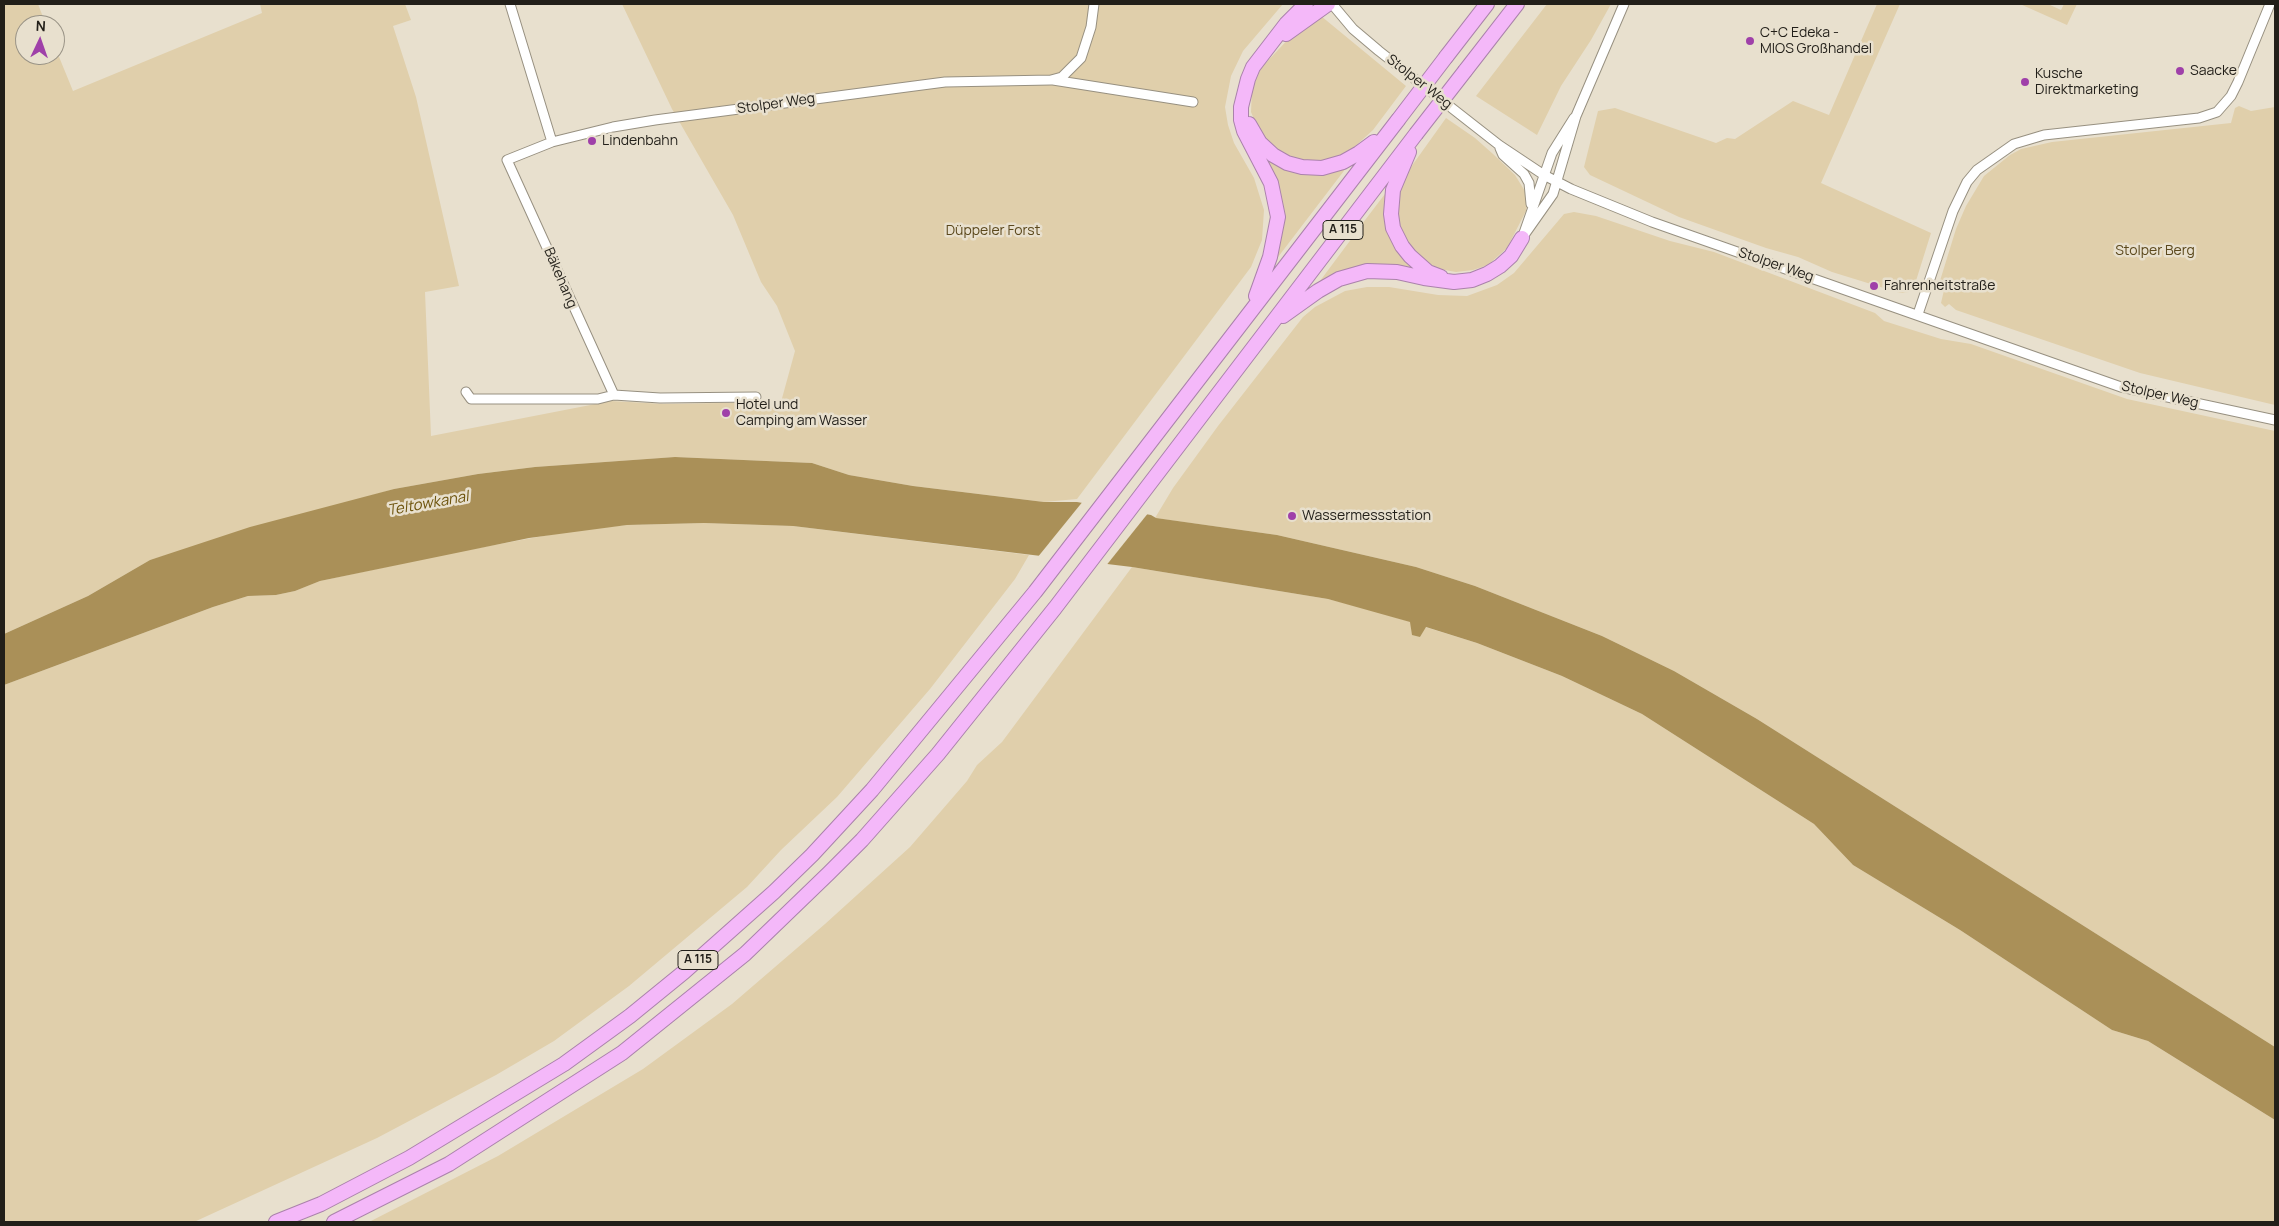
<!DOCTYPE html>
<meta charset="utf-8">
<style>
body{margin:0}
#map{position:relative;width:2279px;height:1226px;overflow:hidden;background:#e8e0ce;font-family:Manrope,sans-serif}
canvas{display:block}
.frame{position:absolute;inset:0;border:5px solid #221f19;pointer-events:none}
.north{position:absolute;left:15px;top:15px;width:50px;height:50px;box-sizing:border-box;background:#e8e0ce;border:1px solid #999386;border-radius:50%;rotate:3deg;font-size:14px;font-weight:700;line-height:20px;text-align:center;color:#221f19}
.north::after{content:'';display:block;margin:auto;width:18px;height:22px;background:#9f40a9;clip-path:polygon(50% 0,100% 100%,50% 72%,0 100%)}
</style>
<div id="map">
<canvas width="2279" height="1226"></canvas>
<div class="frame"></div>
<div class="north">N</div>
</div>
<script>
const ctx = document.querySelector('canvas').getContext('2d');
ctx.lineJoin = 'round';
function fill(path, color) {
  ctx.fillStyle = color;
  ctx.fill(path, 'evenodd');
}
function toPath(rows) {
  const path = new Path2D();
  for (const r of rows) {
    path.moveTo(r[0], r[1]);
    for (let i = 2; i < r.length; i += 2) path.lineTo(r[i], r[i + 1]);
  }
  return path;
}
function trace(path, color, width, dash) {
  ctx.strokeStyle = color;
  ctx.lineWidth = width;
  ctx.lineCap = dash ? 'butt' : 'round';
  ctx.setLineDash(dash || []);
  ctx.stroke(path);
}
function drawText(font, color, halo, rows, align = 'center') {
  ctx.font = font + ' Manrope,sans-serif';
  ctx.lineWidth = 5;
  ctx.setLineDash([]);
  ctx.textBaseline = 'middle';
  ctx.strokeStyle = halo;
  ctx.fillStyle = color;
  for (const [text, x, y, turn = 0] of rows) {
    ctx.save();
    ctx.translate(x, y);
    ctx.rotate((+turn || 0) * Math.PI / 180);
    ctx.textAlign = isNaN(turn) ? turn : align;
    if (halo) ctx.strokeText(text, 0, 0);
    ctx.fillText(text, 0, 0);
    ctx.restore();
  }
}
fill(toPath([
 [4,4,38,4,46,25,25,25,25,55,55,55,55,47,73,91,262,13,260,4,405,4,411,20,393,26,416,97,459,286,425,292,431,436,611,401,664,404,781,402,795,351,777,306,761,282,733,215,672,109,622,4,1283,4,1243,51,1231,76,1225,107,1228,125,1234,143,1254,178,1264,210,1262,240,1251,267,1077,499,1044,502,913,486,849,475,812,463,675,457,535,467,478,474,394,489,150,560,88,596,4,634],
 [1547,4,1611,4,1591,40,1561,86,1537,135,1476,96],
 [1877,4,1900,4,1821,183,1931,233,1915,284,1909,292,1900,293,1832,272,1798,257,1766,248,1679,217,1590,175,1584,167,1598,111,1615,108,1716,143,1727,138,1735,139,1793,101,1829,115],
 [2020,4,2048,4,2061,10,2064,4,2077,4,2067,25],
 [1321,16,1406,86,1373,130,1351,150,1332,159,1308,162,1289,157,1273,147,1260,134,1251,112,1252,89,1261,68,1295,32],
 [2239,106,2251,111,2275,107,2275,405,2140,373,1956,310,1949,304,1945,307,1941,303,1945,286,1939,284,1956,229,1966,206,1984,176,2010,155,2021,149,2052,142,2231,123,2235,108],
 [1446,118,1475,138,1493,154,1515,175,1528,196,1526,211,1507,248,1488,265,1473,270,1456,272,1439,269,1422,260,1411,249,1402,232,1397,213,1400,189,1406,174],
 [1257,145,1298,169,1353,159,1275,261,1280,239],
 [1388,190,1389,215,1426,273,1400,266,1363,266,1317,285,1352,238,1355,239,1361,230,1359,228],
 [1574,212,1596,216,1670,241,1714,252,1875,313,1884,321,1941,339,1971,344,2127,399,2275,431,2275,1047,1757,719,1674,671,1602,636,1475,586,1416,567,1277,535,1155,518,1173,488,1218,426,1303,317,1315,307,1345,291,1367,287,1389,287,1438,295,1467,296,1497,285,1514,273,1564,214],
 [704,523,793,526,1029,555,1015,579,930,689,837,797,781,850,747,887,629,986,554,1041,496,1075,377,1138,194,1222,4,1222,4,685,213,607,248,596,276,595,295,591,320,581,456,552,576,530,627,525],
 [1132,567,1328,599,1364,608,1411,622,1420,637,1425,627,1477,643,1562,676,1642,714,1814,824,1853,865,1960,930,2112,1030,2148,1041,2275,1120,2275,1222,369,1222,498,1156,643,1069,732,1004,825,924,910,847,967,781,977,765,1002,742]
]), '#e0cfab');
fill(toPath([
 [675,457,812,463,849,475,913,486,1044,502,1077,502,1151,515,1156,518,1277,535,1416,567,1475,586,1602,636,1674,671,1757,719,2275,1047,2275,1120,2148,1041,2112,1030,1960,930,1853,865,1814,824,1642,714,1562,676,1477,643,1426,627,1420,637,1412,635,1410,622,1328,599,1132,567,793,526,704,523,627,525,529,538,320,581,295,591,276,595,248,596,213,607,4,685,4,634,88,596,150,560,250,527,394,489,478,474,535,467]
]), '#aa9058');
fill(toPath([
 [1084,500,1149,512,1105,567,1037,558]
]), '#e8e0ce');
const minor = toPath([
 [510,4,552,142],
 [1332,4,1353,29,1379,51,1499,145,1544,175,1571,189,1652,222,2121,387,2275,420],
 [1053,80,1193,102],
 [1500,148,1503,155,1524,174,1529,183,1531,204],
 [1524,233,1552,153,1574,118],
 [1522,238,1553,194,1576,116,1624,4],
 [1918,314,1953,211,1967,182,1977,170,2014,144,2044,135,2199,118,2217,112,2231,96,2238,82,2270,4],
 [466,392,471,399,598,399,614,395,660,398,756,397],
 [614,395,507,160,552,142,613,127,655,120,945,82,1051,80,1062,77,1081,58,1091,27,1094,4]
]);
const highway = toPath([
 [1286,34,1328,4],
 [1446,57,1487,4],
 [1465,71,1517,4],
 [1249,124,1260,143,1273,155,1287,163,1302,167,1322,168,1343,162,1359,153,1374,142],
 [1409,152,1393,190,1391,214,1393,228,1402,246,1410,256,1428,272,1441,277],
 [1256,296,1270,257,1278,217,1271,183,1244,131,1241,120,1241,107,1248,79,1253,67,1286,24,1306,4],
 [1283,316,1318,291,1339,279,1367,271,1397,272,1424,278,1454,282,1472,280,1487,274,1500,266,1511,256,1522,238],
 [276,1222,321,1204,409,1158,564,1064,630,1016,684,972,774,892,812,855,872,790,1035,592,1398,120],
 [334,1222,449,1164,622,1053,745,954,829,873,862,840,938,754,1055,608,1416,134]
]);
trace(minor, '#979080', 11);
trace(highway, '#aa82ab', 16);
trace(minor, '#fff', 9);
trace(highway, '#f4b8f9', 14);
const highwayBridge = toPath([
 [1398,120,1446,57],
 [1416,134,1465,71]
]);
trace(highwayBridge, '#aa82ab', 16, []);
trace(highwayBridge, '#f4b8f9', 14);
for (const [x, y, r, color] of [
 [1750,41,5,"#9f40a9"],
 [2180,71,5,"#9f40a9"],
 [2025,82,5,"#9f40a9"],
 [592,141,5,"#9f40a9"],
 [1874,286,5,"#9f40a9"],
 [726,413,5,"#9f40a9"],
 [1292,516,5,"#9f40a9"]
]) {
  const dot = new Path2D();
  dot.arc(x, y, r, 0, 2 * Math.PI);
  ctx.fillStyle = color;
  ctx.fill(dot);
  trace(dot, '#e8e0ce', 2);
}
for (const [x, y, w] of [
 [1343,230,40],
 [698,960,40]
]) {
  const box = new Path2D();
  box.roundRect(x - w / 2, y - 9.5, w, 19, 4);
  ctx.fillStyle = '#e8e0ce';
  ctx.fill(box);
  trace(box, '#221f19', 1);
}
drawText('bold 12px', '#221f19', null, [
 ["A 115",1343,230],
 ["A 115",698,960]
]);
drawText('14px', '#221f19', '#e8e0ce', [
 ["C+C Edeka -",1760,33],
 ["MIOS Großhandel",1760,49],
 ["Saacke",2190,71],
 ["Kusche",2035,74],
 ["Direktmarketing",2035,90],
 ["Lindenbahn",602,141],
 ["Fahrenheitstraße",1884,286],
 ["Hotel und",736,405],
 ["Camping am Wasser",736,421],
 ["Wassermessstation",1302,516]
], 'left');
drawText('14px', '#221f19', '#e8e0ce', [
 ["Stolper Weg",1419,82,38],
 ["Stolper Weg",776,104,-8],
 ["Stolper Weg",1776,265,19],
 ["Bäkehang",560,278,67],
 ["Stolper Weg",2160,395,13]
]);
drawText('14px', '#5c491d', '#e8e0ce', [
 ["Düppeler Forst",993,231],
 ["Stolper Berg",2155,251]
]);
drawText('italic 15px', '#6d530c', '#e8e0ce', [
 ["Teltowkanal",428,504,-10]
]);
</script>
